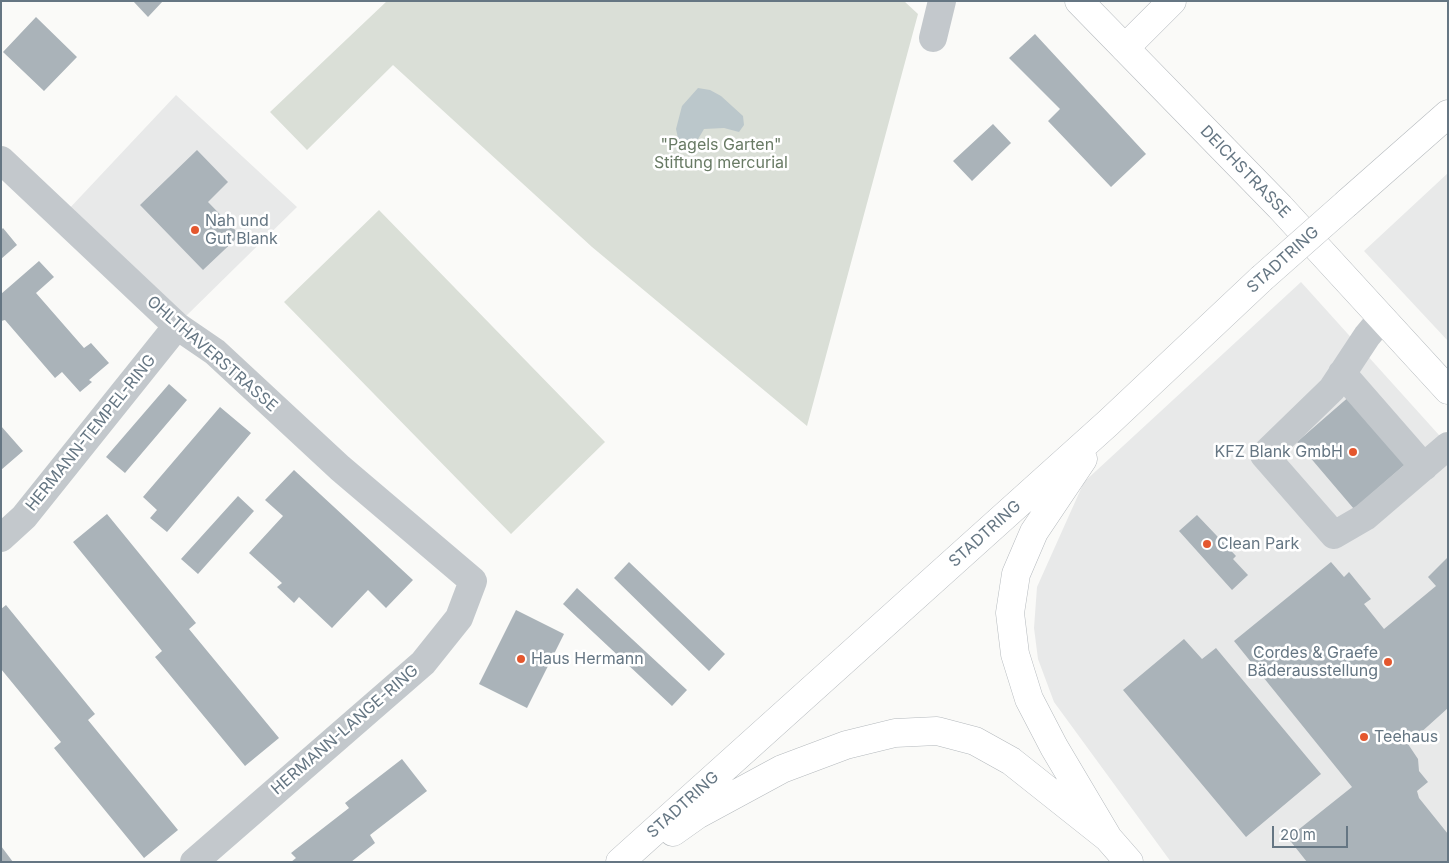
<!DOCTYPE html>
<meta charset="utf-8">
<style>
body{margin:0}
#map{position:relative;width:1449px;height:863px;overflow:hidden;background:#fafaf8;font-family:Inter,sans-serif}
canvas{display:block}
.frame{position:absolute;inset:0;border:2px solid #657683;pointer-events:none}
.scale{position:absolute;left:1272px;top:826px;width:76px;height:22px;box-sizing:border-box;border:2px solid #657683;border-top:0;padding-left:6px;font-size:15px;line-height:18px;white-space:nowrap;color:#657683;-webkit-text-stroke:4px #fff;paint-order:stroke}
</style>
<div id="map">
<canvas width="1449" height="863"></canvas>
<div class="frame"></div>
<div class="scale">20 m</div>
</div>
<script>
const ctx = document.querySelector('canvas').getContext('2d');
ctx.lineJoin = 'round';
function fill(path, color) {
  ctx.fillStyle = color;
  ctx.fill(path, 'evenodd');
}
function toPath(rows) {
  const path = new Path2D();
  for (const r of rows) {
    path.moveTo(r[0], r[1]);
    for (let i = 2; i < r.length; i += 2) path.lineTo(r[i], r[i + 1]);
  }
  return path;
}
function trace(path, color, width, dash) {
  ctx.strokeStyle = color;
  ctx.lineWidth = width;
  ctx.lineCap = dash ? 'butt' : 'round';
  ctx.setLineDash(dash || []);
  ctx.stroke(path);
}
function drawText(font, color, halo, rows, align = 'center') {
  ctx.font = font + ' Inter,sans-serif';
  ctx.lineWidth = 5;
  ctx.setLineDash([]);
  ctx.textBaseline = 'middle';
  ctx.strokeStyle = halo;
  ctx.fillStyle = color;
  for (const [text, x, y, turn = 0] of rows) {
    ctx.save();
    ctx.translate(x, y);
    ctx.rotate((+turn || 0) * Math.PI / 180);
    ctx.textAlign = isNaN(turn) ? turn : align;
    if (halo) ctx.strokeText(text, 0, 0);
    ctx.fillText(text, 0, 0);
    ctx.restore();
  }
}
fill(toPath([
 [176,95,297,207,184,318,67,211],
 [1448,173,1448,341,1364,251],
 [1301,282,1448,445,1448,862,1171,862,1054,702,1038,659,1034,628,1037,587,1084,482]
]), '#e8e9e9');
fill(toPath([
 [387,1,904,1,918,14,807,426,592,247,393,65,307,150,270,112],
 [379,210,605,442,511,534,284,302]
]), '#dadfd7');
fill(toPath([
 [698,88,710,90,721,96,743,116,744,125,739,132,724,128,704,129,694,146,686,149,679,143,676,129,682,106]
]), '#bbc7cb');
fill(toPath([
 [133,1,163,1,148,17],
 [36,17,77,57,44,91,3,52],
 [1035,34,1146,154,1111,187,1048,121,1060,109,1009,58],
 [993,124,1011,143,972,181,953,161],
 [197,150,228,182,208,202,240,235,203,270,140,205],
 [3,228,17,245,1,259,1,230],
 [39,261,54,277,36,293,84,348,91,343,109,363,89,380,92,382,80,392,62,372,55,378,5,320,1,321,1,294],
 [169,384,187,400,125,473,106,457],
 [1351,395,1409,461,1354,509,1297,442],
 [220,407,251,433,167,532,150,518,157,510,143,497],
 [1,426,23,451,1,470],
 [294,470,413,580,386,608,368,590,332,628,299,597,294,603,277,587,282,583,249,553,283,516,265,500],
 [238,496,254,511,198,574,181,559],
 [107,514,196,623,189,629,279,738,245,766,155,657,162,651,73,542],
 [1197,515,1236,556,1233,559,1248,575,1232,590,1179,531],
 [1448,557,1448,708,1408,744,1418,759,1419,771,1428,782,1417,791,1419,798,1448,834,1448,862,1307,862,1288,838,1352,787,1234,641,1331,562,1344,577,1349,572,1371,599,1364,604,1384,629,1436,586,1428,577],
 [629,562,725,654,709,671,614,578],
 [577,588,687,690,672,706,563,604],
 [6,605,95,714,88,720,178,830,144,858,54,748,61,742,1,669,1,609],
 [516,610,564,634,527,708,479,684],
 [1184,639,1202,659,1216,648,1321,774,1246,837,1123,690],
 [402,759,427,791,370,835,375,843,351,862,291,862,296,858,291,853,349,808,345,803],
 [1,846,13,862,1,862]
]), '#aab3b9');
const major = toPath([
 [1079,1,1280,207,1448,390]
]);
const highway = toPath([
 [1125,48,1172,1],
 [1347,203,1448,114],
 [1083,459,1034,532,1016,574,1010,613,1015,654,1029,699,1054,747,1108,838,1129,862],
 [673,832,697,815,782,769,846,745,895,733,937,731,975,741,1011,761,1108,838],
 [620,862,1108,423,1261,279]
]);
trace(major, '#b5babe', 29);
trace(highway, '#b4b9bd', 29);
trace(toPath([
 [933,38,942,1],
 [1,160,177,326,215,352,340,468,473,581,459,618,423,663,194,862],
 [1382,318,1367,336,1332,389,1264,455,1334,535,1365,517,1448,446],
 [1342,373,1424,467],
 [1,538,24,517,177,326]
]), '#c3c8cc', 28);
trace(major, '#fff', 28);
trace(highway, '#fff', 28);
const highwayBridge = toPath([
 [1261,279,1347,203]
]);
trace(highwayBridge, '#b4b9bd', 29, []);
trace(highwayBridge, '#fff', 28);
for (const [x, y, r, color] of [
 [195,230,5,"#e4572e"],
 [1353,452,5,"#e4572e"],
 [1207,544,5,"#e4572e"],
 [521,659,5,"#e4572e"],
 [1388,662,5,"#e4572e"],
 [1364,737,5,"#e4572e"]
]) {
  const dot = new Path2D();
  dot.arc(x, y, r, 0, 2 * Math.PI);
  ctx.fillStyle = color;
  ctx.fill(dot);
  trace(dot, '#fff', 2);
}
drawText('16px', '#687a64', '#fff', [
 ["\"Pagels Garten\"",721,145],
 ["Stiftung mercurial",721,163]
]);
drawText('16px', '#657683', '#fff', [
 ["DEICHSTRASSE",1245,172,46],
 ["STADTRING",1283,260,-42],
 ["OHLTHAVERSTRASSE",212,354,41],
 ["HERMANN-TEMPEL-RING",91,433,-51],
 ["STADTRING",985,534,-42],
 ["HERMANN-LANGE-RING",345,730,-41],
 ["STADTRING",683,805,-42]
]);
drawText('16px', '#657683', '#fff', [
 ["Nah und",205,221],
 ["Gut Blank",205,239],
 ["KFZ Blank GmbH",1343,452,"right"],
 ["Clean Park",1217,544],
 ["Cordes & Graefe",1378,653,"right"],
 ["Bäderausstellung",1378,671,"right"],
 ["Haus Hermann",531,659],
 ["Teehaus",1374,737]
], 'left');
</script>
